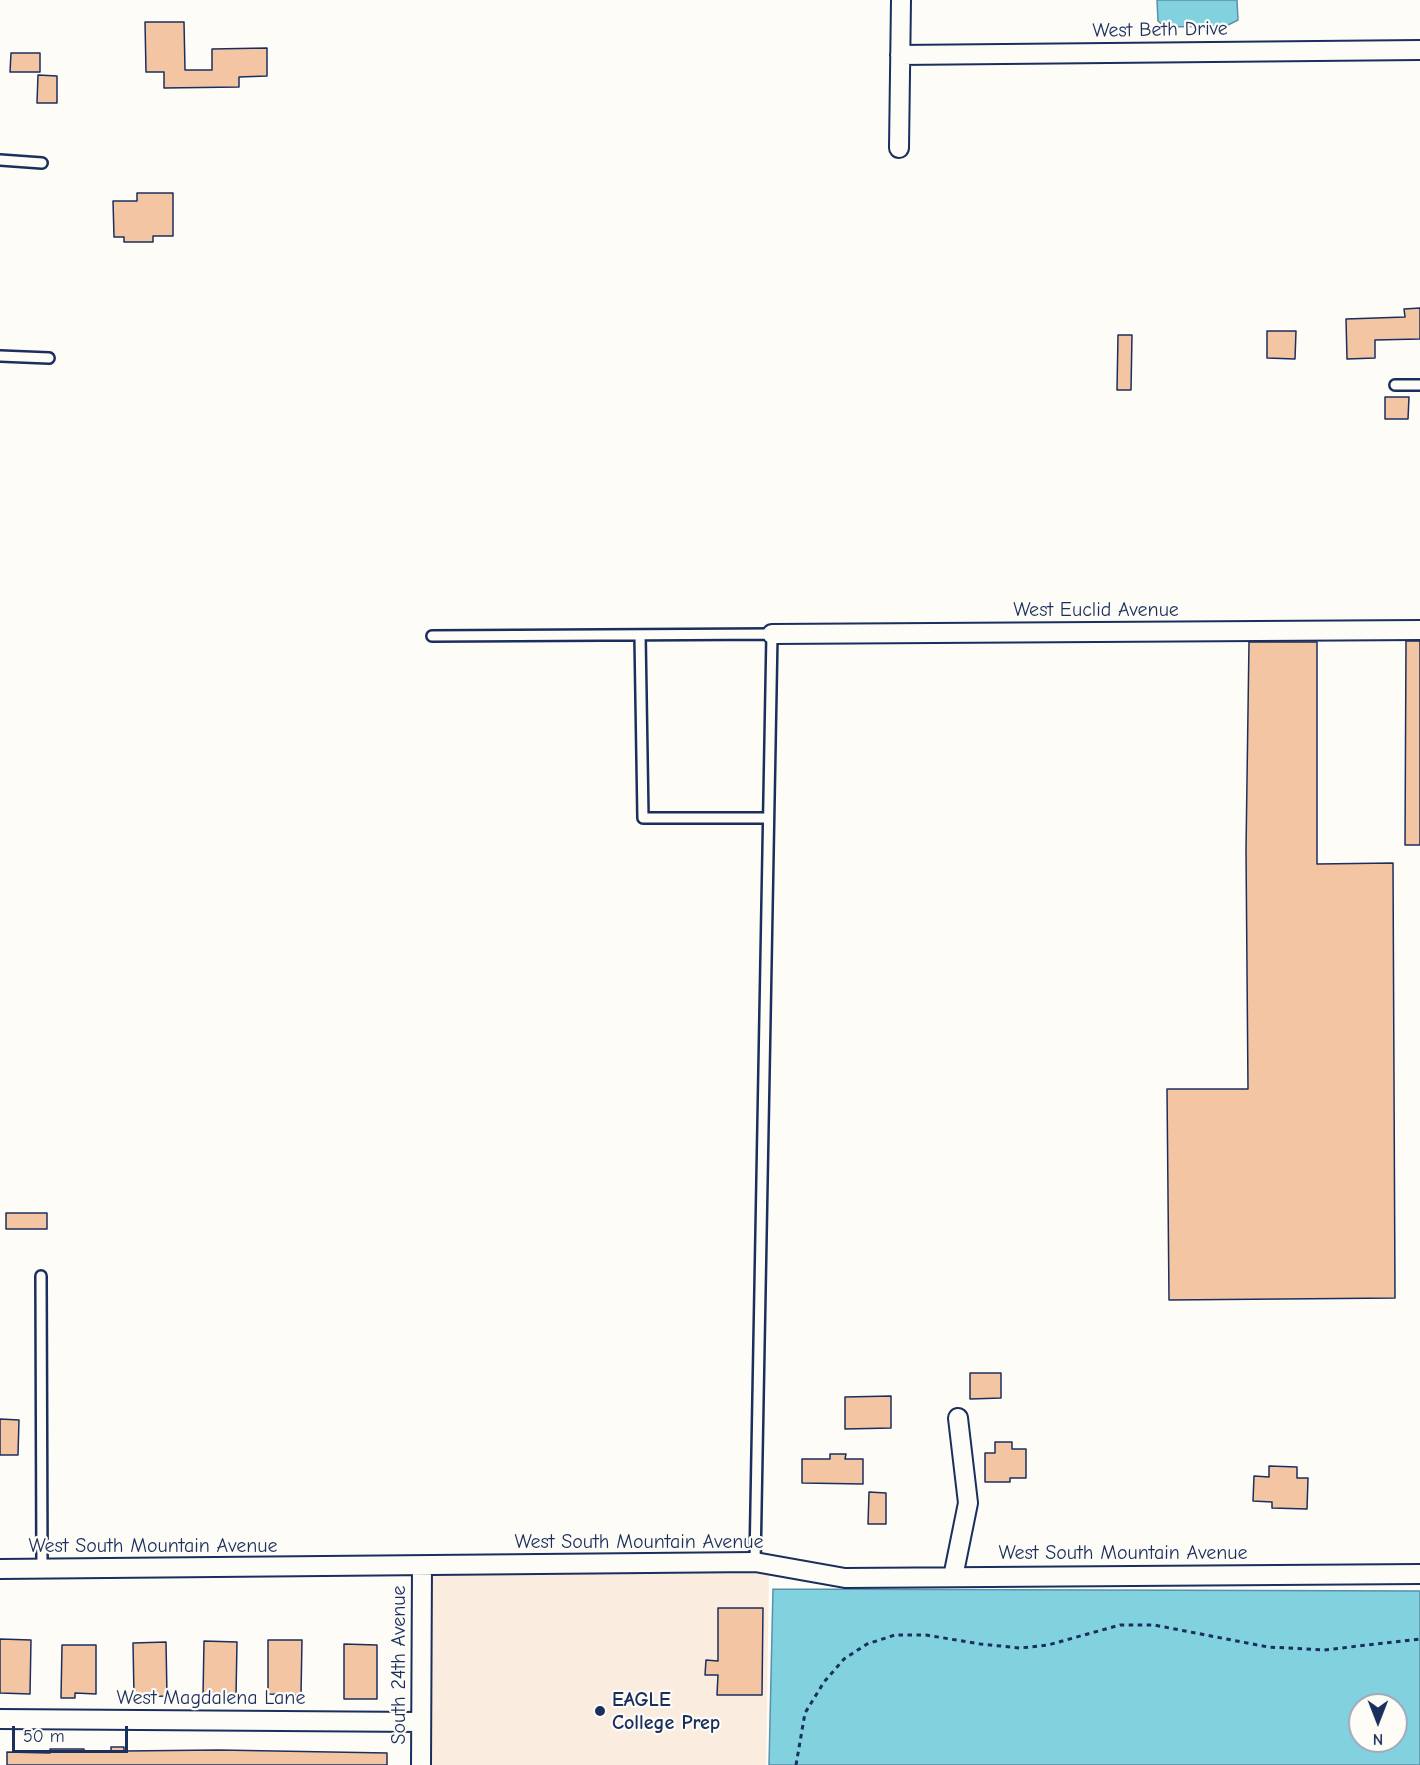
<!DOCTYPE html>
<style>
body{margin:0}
#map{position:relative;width:1420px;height:1765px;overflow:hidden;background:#fdfcf7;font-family:"Comic Neue",sans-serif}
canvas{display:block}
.north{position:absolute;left:1348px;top:1693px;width:60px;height:60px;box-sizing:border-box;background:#fdfcf7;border:2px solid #a3aaba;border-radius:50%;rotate:180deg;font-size:16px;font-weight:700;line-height:24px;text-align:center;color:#1b2f5e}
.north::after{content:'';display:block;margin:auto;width:21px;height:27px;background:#1b2f5e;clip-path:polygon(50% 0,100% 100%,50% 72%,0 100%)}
.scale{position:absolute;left:12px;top:1726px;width:116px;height:27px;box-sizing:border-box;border:3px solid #1b2f5e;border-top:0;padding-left:8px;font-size:18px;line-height:21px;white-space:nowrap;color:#1b2f5e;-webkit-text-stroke:4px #fdfcf7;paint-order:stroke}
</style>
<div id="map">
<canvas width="1420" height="1765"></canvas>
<div class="north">N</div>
<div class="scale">50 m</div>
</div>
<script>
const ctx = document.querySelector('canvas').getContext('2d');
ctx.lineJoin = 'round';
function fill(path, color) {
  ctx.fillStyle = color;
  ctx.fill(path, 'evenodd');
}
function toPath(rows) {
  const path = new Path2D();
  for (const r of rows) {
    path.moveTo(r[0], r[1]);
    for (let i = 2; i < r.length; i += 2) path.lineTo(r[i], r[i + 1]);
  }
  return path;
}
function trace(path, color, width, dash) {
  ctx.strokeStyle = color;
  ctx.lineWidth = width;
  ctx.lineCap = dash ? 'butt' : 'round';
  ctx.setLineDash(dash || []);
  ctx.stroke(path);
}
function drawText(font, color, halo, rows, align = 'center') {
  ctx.font = font + ' "Comic Neue",sans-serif';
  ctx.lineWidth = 4.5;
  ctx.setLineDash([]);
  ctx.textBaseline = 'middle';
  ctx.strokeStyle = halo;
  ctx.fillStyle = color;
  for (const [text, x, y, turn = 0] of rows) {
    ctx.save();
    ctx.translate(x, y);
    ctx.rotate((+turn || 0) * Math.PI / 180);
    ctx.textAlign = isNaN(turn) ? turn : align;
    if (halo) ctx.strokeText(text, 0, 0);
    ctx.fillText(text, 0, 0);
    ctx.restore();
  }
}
fill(toPath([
 [769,1570,766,1765,432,1765,432,1574]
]), '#faecde');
const water = toPath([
 [1157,0,1237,0,1238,20,1226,26,1165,27,1158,21,1157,0],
 [773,1589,1420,1591,1420,1765,769,1765,773,1589],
 [1360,1705,1396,1705,1396,1741,1360,1741,1360,1705]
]);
fill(water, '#82d1df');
trace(water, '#5990ab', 1.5);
const building = toPath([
 [145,22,184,22,185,70,212,70,212,49,267,48,267,76,239,77,239,87,164,88,164,72,146,72,145,22],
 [11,53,40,53,40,72,10,72,11,53],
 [38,75,57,76,57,103,37,103,38,75],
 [137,193,173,193,173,236,153,236,153,242,124,242,124,237,114,237,113,201,137,201,137,193],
 [1420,308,1420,339,1375,340,1375,358,1347,359,1346,319,1405,317,1404,309,1420,308],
 [1267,331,1296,331,1295,359,1267,358,1267,331],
 [1118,335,1132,335,1131,390,1117,390,1118,335],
 [1385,397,1409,397,1408,419,1385,419,1385,397],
 [1406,641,1420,641,1420,845,1405,845,1406,641],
 [1249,642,1317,642,1317,864,1393,863,1395,1298,1169,1300,1167,1089,1248,1089,1246,850,1249,642],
 [6,1213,47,1213,47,1229,6,1229,6,1213],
 [970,1373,1001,1373,1001,1398,970,1399,970,1373],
 [891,1396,891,1428,845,1429,845,1397,891,1396],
 [0,1419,19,1420,18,1455,0,1455,0,1419],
 [995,1442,1012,1442,1012,1449,1026,1449,1026,1478,1010,1478,1010,1482,985,1482,985,1453,995,1453,995,1442],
 [830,1454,846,1454,845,1459,863,1459,863,1484,802,1483,802,1459,830,1459,830,1454],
 [1269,1466,1297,1467,1297,1478,1308,1478,1307,1509,1272,1508,1272,1502,1253,1501,1254,1476,1269,1477,1269,1466],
 [869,1492,886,1493,886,1524,868,1524,869,1492],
 [718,1608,763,1608,762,1695,717,1695,718,1675,705,1675,706,1660,718,1661,718,1608],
 [0,1639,31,1640,30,1694,0,1693,0,1639],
 [268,1640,302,1640,301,1695,268,1694,268,1640],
 [204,1641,237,1642,236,1696,203,1696,204,1641],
 [166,1642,167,1696,134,1697,133,1643,166,1642],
 [344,1644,377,1645,377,1699,344,1699,344,1644],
 [62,1645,96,1645,96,1694,75,1693,75,1698,61,1698,62,1645],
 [111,1747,124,1747,124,1751,219,1750,387,1753,387,1765,7,1765,7,1752,50,1753,50,1749,84,1749,84,1752,111,1752,111,1747]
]);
fill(building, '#f3c5a3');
trace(building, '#1b2f5e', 1.5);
const service = toPath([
 [0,160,42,163],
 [0,356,49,358],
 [1395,385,1420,385],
 [640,635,643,818,768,818],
 [432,636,772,634,755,1562],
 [41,1276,42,1569]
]);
const minor = toPath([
 [900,55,1420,50],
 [899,148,901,0],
 [772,634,1420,630],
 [0,1569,755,1562,845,1578,1420,1574],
 [953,1577,968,1503,958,1418],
 [0,1719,421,1722],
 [421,1765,422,1566]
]);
trace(service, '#1b2f5e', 14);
trace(minor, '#1b2f5e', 22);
trace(toPath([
 [796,1765,805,1713,824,1682,844,1659,867,1644,895,1635,926,1635,980,1644,1020,1648,1048,1645,1120,1625,1154,1625,1268,1647,1324,1650,1420,1639]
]), '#1b2f5e', 3, [4.5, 4.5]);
trace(service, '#fdfcf7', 9);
trace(minor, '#fdfcf7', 18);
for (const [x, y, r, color] of [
 [600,1711,6,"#1b2f5e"]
]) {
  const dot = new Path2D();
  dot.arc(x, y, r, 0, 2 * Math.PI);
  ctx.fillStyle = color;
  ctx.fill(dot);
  trace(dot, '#fdfcf7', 2);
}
drawText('20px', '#1b2f5e', '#fdfcf7', [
 ["West Beth Drive",1160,30,-1],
 ["West Euclid Avenue",1096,610],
 ["West South Mountain Avenue",639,1542],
 ["West South Mountain Avenue",153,1546],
 ["West South Mountain Avenue",1123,1553],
 ["South 24th Avenue",399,1665,-90],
 ["West Magdalena Lane",211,1698]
]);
drawText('bold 20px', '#1b2f5e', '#fdfcf7', [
 ["EAGLE",612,1700],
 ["College Prep",612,1723]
], 'left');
</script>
